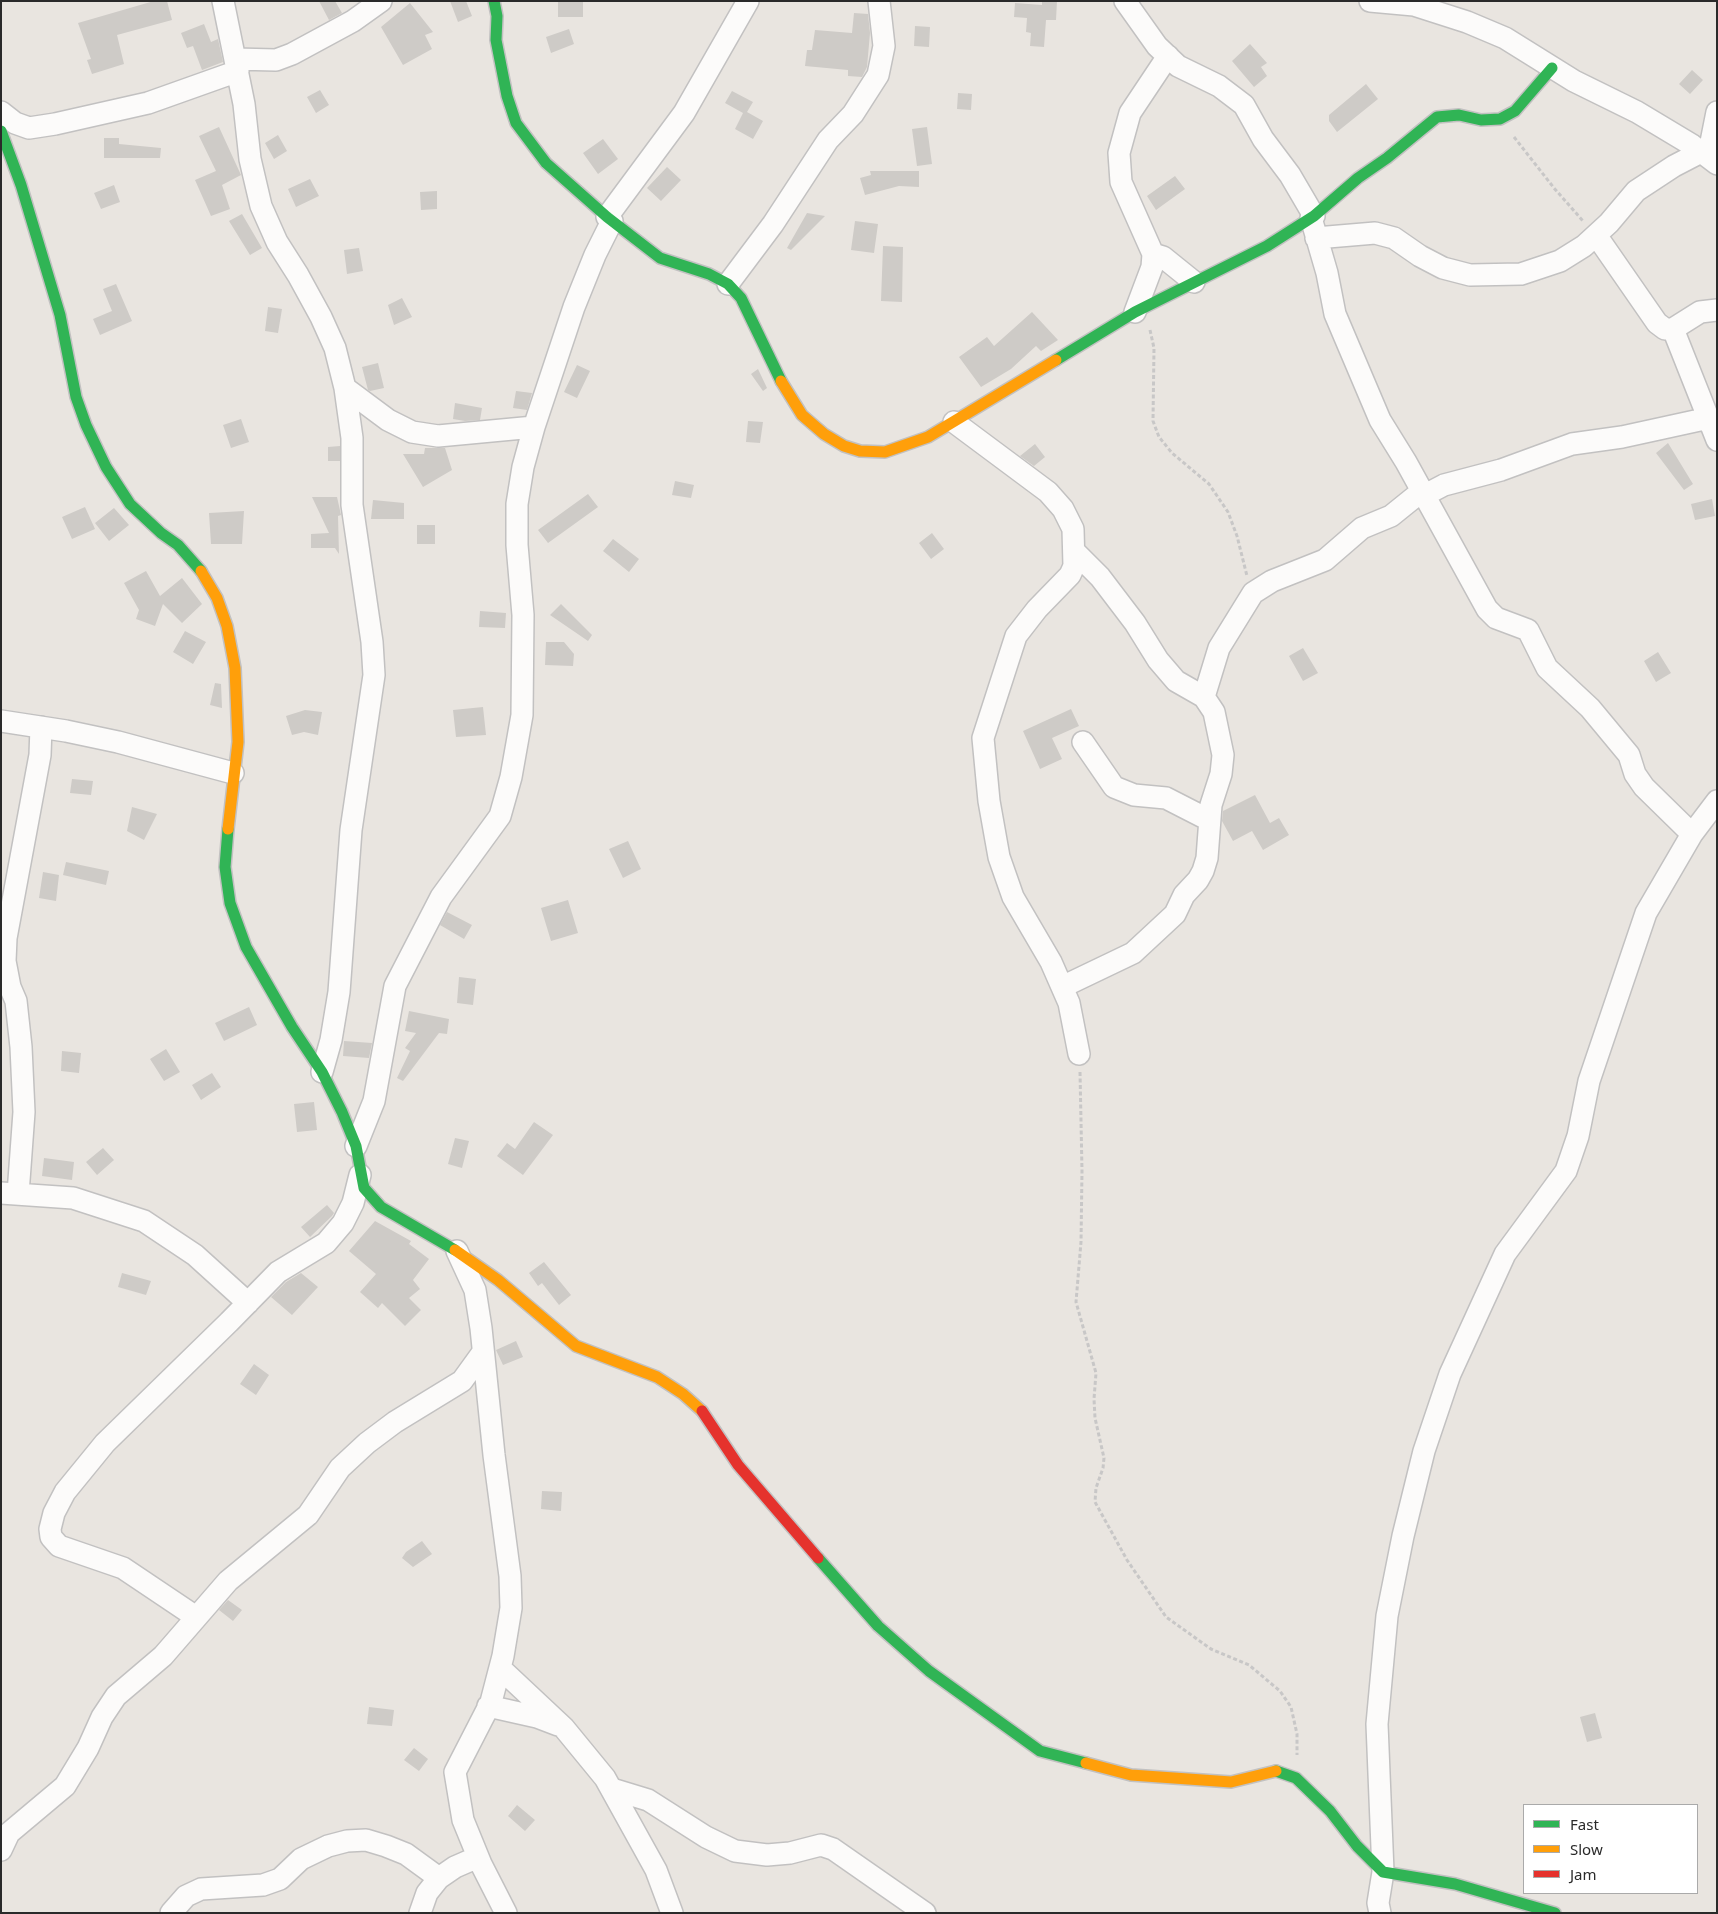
<!DOCTYPE html>
<style>
body{margin:0}
#map{position:relative;width:1718px;height:1914px;overflow:hidden;background:#e9e5e0;font-family:"Noto Sans",sans-serif}
canvas{display:block}
.frame{position:absolute;inset:0;border:2px solid #2a2a2a;pointer-events:none}
.legend{position:absolute;left:1523px;top:1804px;width:175px;height:90px;box-sizing:border-box;background:#fff;border:1px solid #aaa;margin:0;padding:6px 9px;list-style:none;font-size:15px;color:#2a2a2a}
.legend li{display:flex;align-items:center;gap:10px;height:25px}
.legend b{width:25px;border:1px solid #aaa}
</style>
<div id="map">
<canvas width="1718" height="1914"></canvas>
<div class="frame"></div>
<ul class="legend">
<li><b style="height:6px;background:#30b455"></b>Fast</li>
<li><b style="height:6px;background:#ff9f0a"></b>Slow</li>
<li><b style="height:6px;background:#e5322d"></b>Jam</li>
</ul>
</div>
<script>
const ctx = document.querySelector('canvas').getContext('2d');
ctx.lineJoin = 'round';
function fill(path, color) {
  ctx.fillStyle = color;
  ctx.fill(path, 'evenodd');
}
function toPath(rows) {
  const path = new Path2D();
  for (const r of rows) {
    path.moveTo(r[0], r[1]);
    for (let i = 2; i < r.length; i += 2) path.lineTo(r[i], r[i + 1]);
  }
  return path;
}
function trace(path, color, width, dash) {
  ctx.strokeStyle = color;
  ctx.lineWidth = width;
  ctx.lineCap = dash ? 'butt' : 'round';
  ctx.setLineDash(dash || []);
  ctx.stroke(path);
}
fill(toPath([
 [154,1,167,1,172,20,117,35,124,64,92,74,87,60,91,59,78,23],
 [319,1,335,1,342,13,329,20],
 [450,1,466,1,472,16,458,22],
 [558,1,583,1,583,17,558,17],
 [1042,1,1057,1,1056,20,1046,20,1044,47,1030,46,1031,33,1026,32,1027,18,1014,17,1015,3,1042,5],
 [410,3,433,32,425,35,432,49,403,65,381,27],
 [854,13,868,14,870,33,867,67,862,77,848,76,848,70,805,66,807,50,812,50,815,30,852,33],
 [204,24,211,42,218,39,223,62,202,70,193,46,187,48,181,33],
 [915,26,930,27,929,47,914,46],
 [569,29,574,44,551,53,546,37],
 [1250,44,1267,63,1261,67,1267,76,1254,87,1232,61],
 [1692,70,1703,80,1690,94,1679,84],
 [1366,84,1378,99,1337,132,1329,121,1329,115],
 [320,90,329,105,316,113,307,97],
 [732,91,753,102,747,112,763,121,753,139,735,129,743,113,725,103],
 [958,93,972,94,971,110,957,109],
 [219,127,241,175,222,185,230,209,211,216,195,180,216,171,199,136],
 [927,127,932,164,917,166,912,129],
 [278,135,287,151,274,159,265,143],
 [104,138,119,138,119,144,161,148,160,158,104,158],
 [603,139,618,159,598,174,583,153],
 [667,167,681,180,661,201,647,188],
 [870,171,919,171,919,187,899,186,865,195,860,178,871,175],
 [1175,176,1185,189,1156,210,1147,196],
 [310,179,319,196,296,207,288,189],
 [114,185,120,202,101,209,94,193],
 [437,191,437,209,421,210,420,192],
 [807,213,825,216,791,250,787,248],
 [242,214,262,248,250,255,229,221],
 [855,221,878,224,874,253,851,250],
 [883,246,903,247,902,302,881,301],
 [359,248,363,271,347,274,344,250],
 [116,284,132,321,100,335,93,319,112,311,103,289],
 [402,298,412,317,394,325,388,305],
 [268,307,282,309,278,333,265,331],
 [1032,312,1058,340,1041,351,1036,346,1011,369,981,387,959,357,987,337,994,346],
 [378,363,384,388,370,391,368,390,362,367],
 [577,365,590,371,577,398,564,392],
 [758,369,767,388,763,391,751,374],
 [516,391,532,393,527,410,513,408],
 [455,403,482,408,480,420,465,421,453,419],
 [241,419,249,442,231,448,223,425],
 [748,421,763,422,760,443,746,442],
 [1668,443,1693,484,1684,490,1656,453],
 [1035,444,1045,457,1034,466,1020,456],
 [340,446,340,461,328,461,328,447],
 [425,448,445,448,452,470,423,487,403,454,424,454],
 [675,481,694,485,691,498,672,495],
 [588,494,598,507,548,543,538,530],
 [312,497,337,497,341,515,338,516,339,554,335,548,311,548,311,534,329,533],
 [1712,499,1715,516,1695,520,1691,504],
 [373,500,404,503,404,519,371,519],
 [85,507,95,529,72,539,62,517],
 [114,508,129,525,109,541,95,523],
 [244,511,242,544,211,544,209,513],
 [417,525,435,525,435,544,417,544],
 [932,533,944,549,931,559,919,543],
 [613,539,639,559,629,572,603,551],
 [146,571,160,596,182,578,202,604,182,623,163,604,155,626,136,619,139,610,124,583],
 [561,604,592,635,588,641,550,615],
 [480,611,506,613,505,628,479,627],
 [185,631,206,642,193,664,173,652],
 [546,642,564,642,574,654,573,666,545,665],
 [1303,648,1318,673,1303,681,1289,656],
 [1658,652,1671,673,1656,682,1644,661],
 [215,683,221,684,222,708,210,705],
 [483,707,486,735,456,737,453,710],
 [1071,709,1079,726,1052,738,1062,759,1040,769,1023,731],
 [305,710,322,712,318,735,304,732,292,735,286,716],
 [72,779,93,781,91,795,70,793],
 [1255,795,1270,823,1279,818,1289,835,1263,850,1252,831,1233,841,1222,821,1223,811],
 [132,807,157,814,144,840,127,831],
 [628,841,641,869,623,878,609,849],
 [66,862,109,871,106,885,63,875],
 [43,872,59,875,56,901,39,898],
 [568,900,578,933,551,941,541,908],
 [447,912,472,925,464,939,440,925],
 [459,977,476,979,473,1005,457,1003],
 [249,1007,257,1025,224,1041,215,1023],
 [409,1011,449,1019,447,1034,439,1033,403,1081,397,1078,410,1051,405,1048,416,1033,405,1031],
 [344,1041,372,1043,369,1058,343,1056],
 [166,1049,180,1072,164,1081,150,1059],
 [62,1051,81,1053,79,1073,61,1071],
 [212,1073,221,1087,201,1100,192,1085],
 [314,1102,317,1130,297,1132,294,1104],
 [534,1122,553,1135,523,1175,497,1156,507,1143,515,1149],
 [455,1138,469,1141,462,1168,448,1164],
 [103,1148,114,1160,97,1175,86,1162],
 [44,1158,74,1162,72,1180,42,1176],
 [327,1205,334,1213,332,1216,310,1237,301,1227],
 [375,1221,411,1241,409,1244,429,1259,413,1280,420,1289,409,1298,421,1310,405,1326,382,1303,378,1308,360,1292,376,1274,349,1251],
 [544,1262,571,1295,559,1305,542,1283,538,1286,529,1273],
 [122,1273,151,1281,146,1295,118,1287],
 [301,1273,318,1287,292,1315,271,1297,286,1282],
 [516,1341,523,1357,503,1365,496,1350],
 [254,1364,269,1375,256,1395,240,1384],
 [542,1491,562,1492,561,1511,541,1509],
 [422,1541,432,1554,413,1567,402,1558,406,1552],
 [228,1600,242,1610,233,1621,219,1610],
 [369,1707,394,1710,392,1726,367,1724],
 [1595,1713,1602,1738,1587,1742,1580,1717],
 [414,1748,428,1759,419,1771,404,1760],
 [517,1805,535,1820,525,1831,508,1816]
]), '#cecbc7');
const street = toPath([
 [223,1,244,104,250,159,261,206,277,242,298,275,321,317,335,348,345,388,352,438,352,505,372,642,374,675,351,830,339,992,331,1040,322,1072],
 [1125,1,1157,46,1178,66,1219,86,1244,105,1263,139,1290,175,1314,216],
 [1370,1,1414,5,1467,22,1505,38,1574,81,1637,112,1692,145,1717,164],
 [235,59,276,60,292,54,353,21,381,1],
 [1,112,15,123,29,128,55,124,148,103,238,71],
 [1708,157,1717,112],
 [607,217,684,113,748,1],
 [1311,218,1327,273,1335,314,1380,420,1406,462,1487,609,1496,618,1528,630,1547,668,1590,708,1629,755,1635,774,1644,787,1692,834],
 [1596,235,1657,323,1665,329,1673,329,1700,312,1717,310],
 [1316,238,1375,233,1394,238,1420,256,1443,268,1470,275,1521,274,1560,261,1584,246,1609,223,1636,191,1674,166,1701,152],
 [1153,254,1163,257,1194,282],
 [728,284,773,224,828,140,853,114,878,75,884,46,879,1],
 [1135,312,1152,267,1153,254,1121,182,1119,153,1130,113,1168,56],
 [1673,329,1717,440],
 [345,388,388,420,412,432,438,436,534,427],
 [954,422,1048,492,1063,509,1073,529,1074,566,1070,575,1037,609,1016,636,983,738,989,801,999,857,1013,897,1051,962,1069,1003,1079,1054],
 [1425,495,1444,485,1501,470,1572,444,1622,437,1709,418],
 [1204,697,1219,648,1253,593,1272,581,1325,560,1362,528,1391,516,1422,491],
 [1,721,66,731,118,742,233,773],
 [1083,742,1114,787,1134,795,1166,798,1209,820],
 [1062,987,1133,953,1175,914,1184,895,1198,880,1203,871,1207,858,1211,805,1221,774,1223,755,1214,712,1204,697,1176,681,1158,660,1135,623,1100,577,1075,552],
 [356,1146,374,1101,395,986,441,897,500,816,511,777,522,715,523,615,517,545,517,504,523,467,534,427,574,307,595,255,612,221],
 [1,1193,73,1198,144,1221,195,1255,248,1303],
 [18,1194,24,1112,21,1047,16,1001,10,987,5,961,6,938,40,755,41,727],
 [457,1251,475,1290,481,1328,494,1455,510,1576,511,1608,503,1656,491,1702,455,1772,463,1820,481,1864,506,1913],
 [196,1617,123,1568,59,1546,51,1537,50,1529,54,1513,65,1492,105,1443,229,1322,278,1272,326,1243,343,1223,353,1203,360,1175],
 [500,1668,564,1728,605,1778,656,1870,672,1913],
 [488,1706,537,1717,558,1725],
 [612,1789,648,1800,706,1837,735,1851,767,1855,790,1853,821,1845,833,1849,925,1913],
 [1,1850,9,1833,65,1786,88,1748,102,1717,116,1696,163,1656,228,1581,308,1515,340,1468,367,1443,395,1422,462,1381,483,1352],
 [171,1913,186,1896,201,1889,263,1885,280,1879,301,1859,328,1846,347,1841,366,1840,386,1846,406,1854,439,1878],
 [420,1913,427,1893,439,1878,455,1867,478,1857],
 [1380,1913,1378,1903,1383,1872,1377,1724,1387,1616,1403,1536,1424,1451,1450,1374,1505,1254,1566,1171,1578,1136,1589,1081,1646,913,1692,834,1717,801]
]);
const fast = toPath([
 [494,1,497,16,496,40,507,96,516,123,546,163,607,217,660,258,709,274,728,284,741,298,781,381],
 [1,131,21,185,60,315,76,397,86,425,106,467,130,504,161,533,178,545,201,571],
 [1056,360,1135,312,1267,246,1314,216,1358,178,1387,158,1437,117,1459,115,1481,120,1500,119,1515,111,1552,68],
 [228,829,225,867,230,903,246,947,292,1027,322,1072,342,1112,356,1146,364,1188,381,1207,455,1250],
 [818,1558,878,1626,929,1671,1040,1751,1086,1763],
 [1276,1771,1296,1778,1330,1811,1357,1846,1383,1872,1455,1884,1555,1913]
]);
const slow = toPath([
 [781,381,802,415,824,434,844,446,860,451,885,452,928,437,1056,360],
 [201,571,217,598,227,626,235,668,238,742,228,829],
 [455,1250,498,1280,576,1346,657,1377,683,1394,702,1411],
 [1086,1763,1131,1775,1231,1782,1276,1771]
]);
const jam = toPath([
 [702,1411,738,1465,818,1558]
]);
trace(street, '#c2c1c1', 24);
trace(fast, '#c2c1c1', 14);
trace(slow, '#c2c1c1', 14);
trace(jam, '#c2c1c1', 14);
trace(toPath([
 [1514,137,1554,188,1583,221],
 [1150,330,1154,348,1153,421,1159,437,1172,453,1209,484,1228,512,1237,536,1247,576],
 [1080,1072,1082,1171,1081,1242,1076,1302,1096,1373,1094,1399,1095,1418,1104,1458,1103,1468,1096,1488,1095,1502,1127,1560,1166,1617,1211,1649,1249,1665,1280,1691,1291,1707,1297,1734,1297,1755]
]), '#c8c7c7', 3, [4, 2.5]);
trace(street, '#fcfbfa', 21);
trace(fast, '#30b455', 11);
trace(slow, '#ff9f0a', 11);
trace(jam, '#e5322d', 11);
</script>
